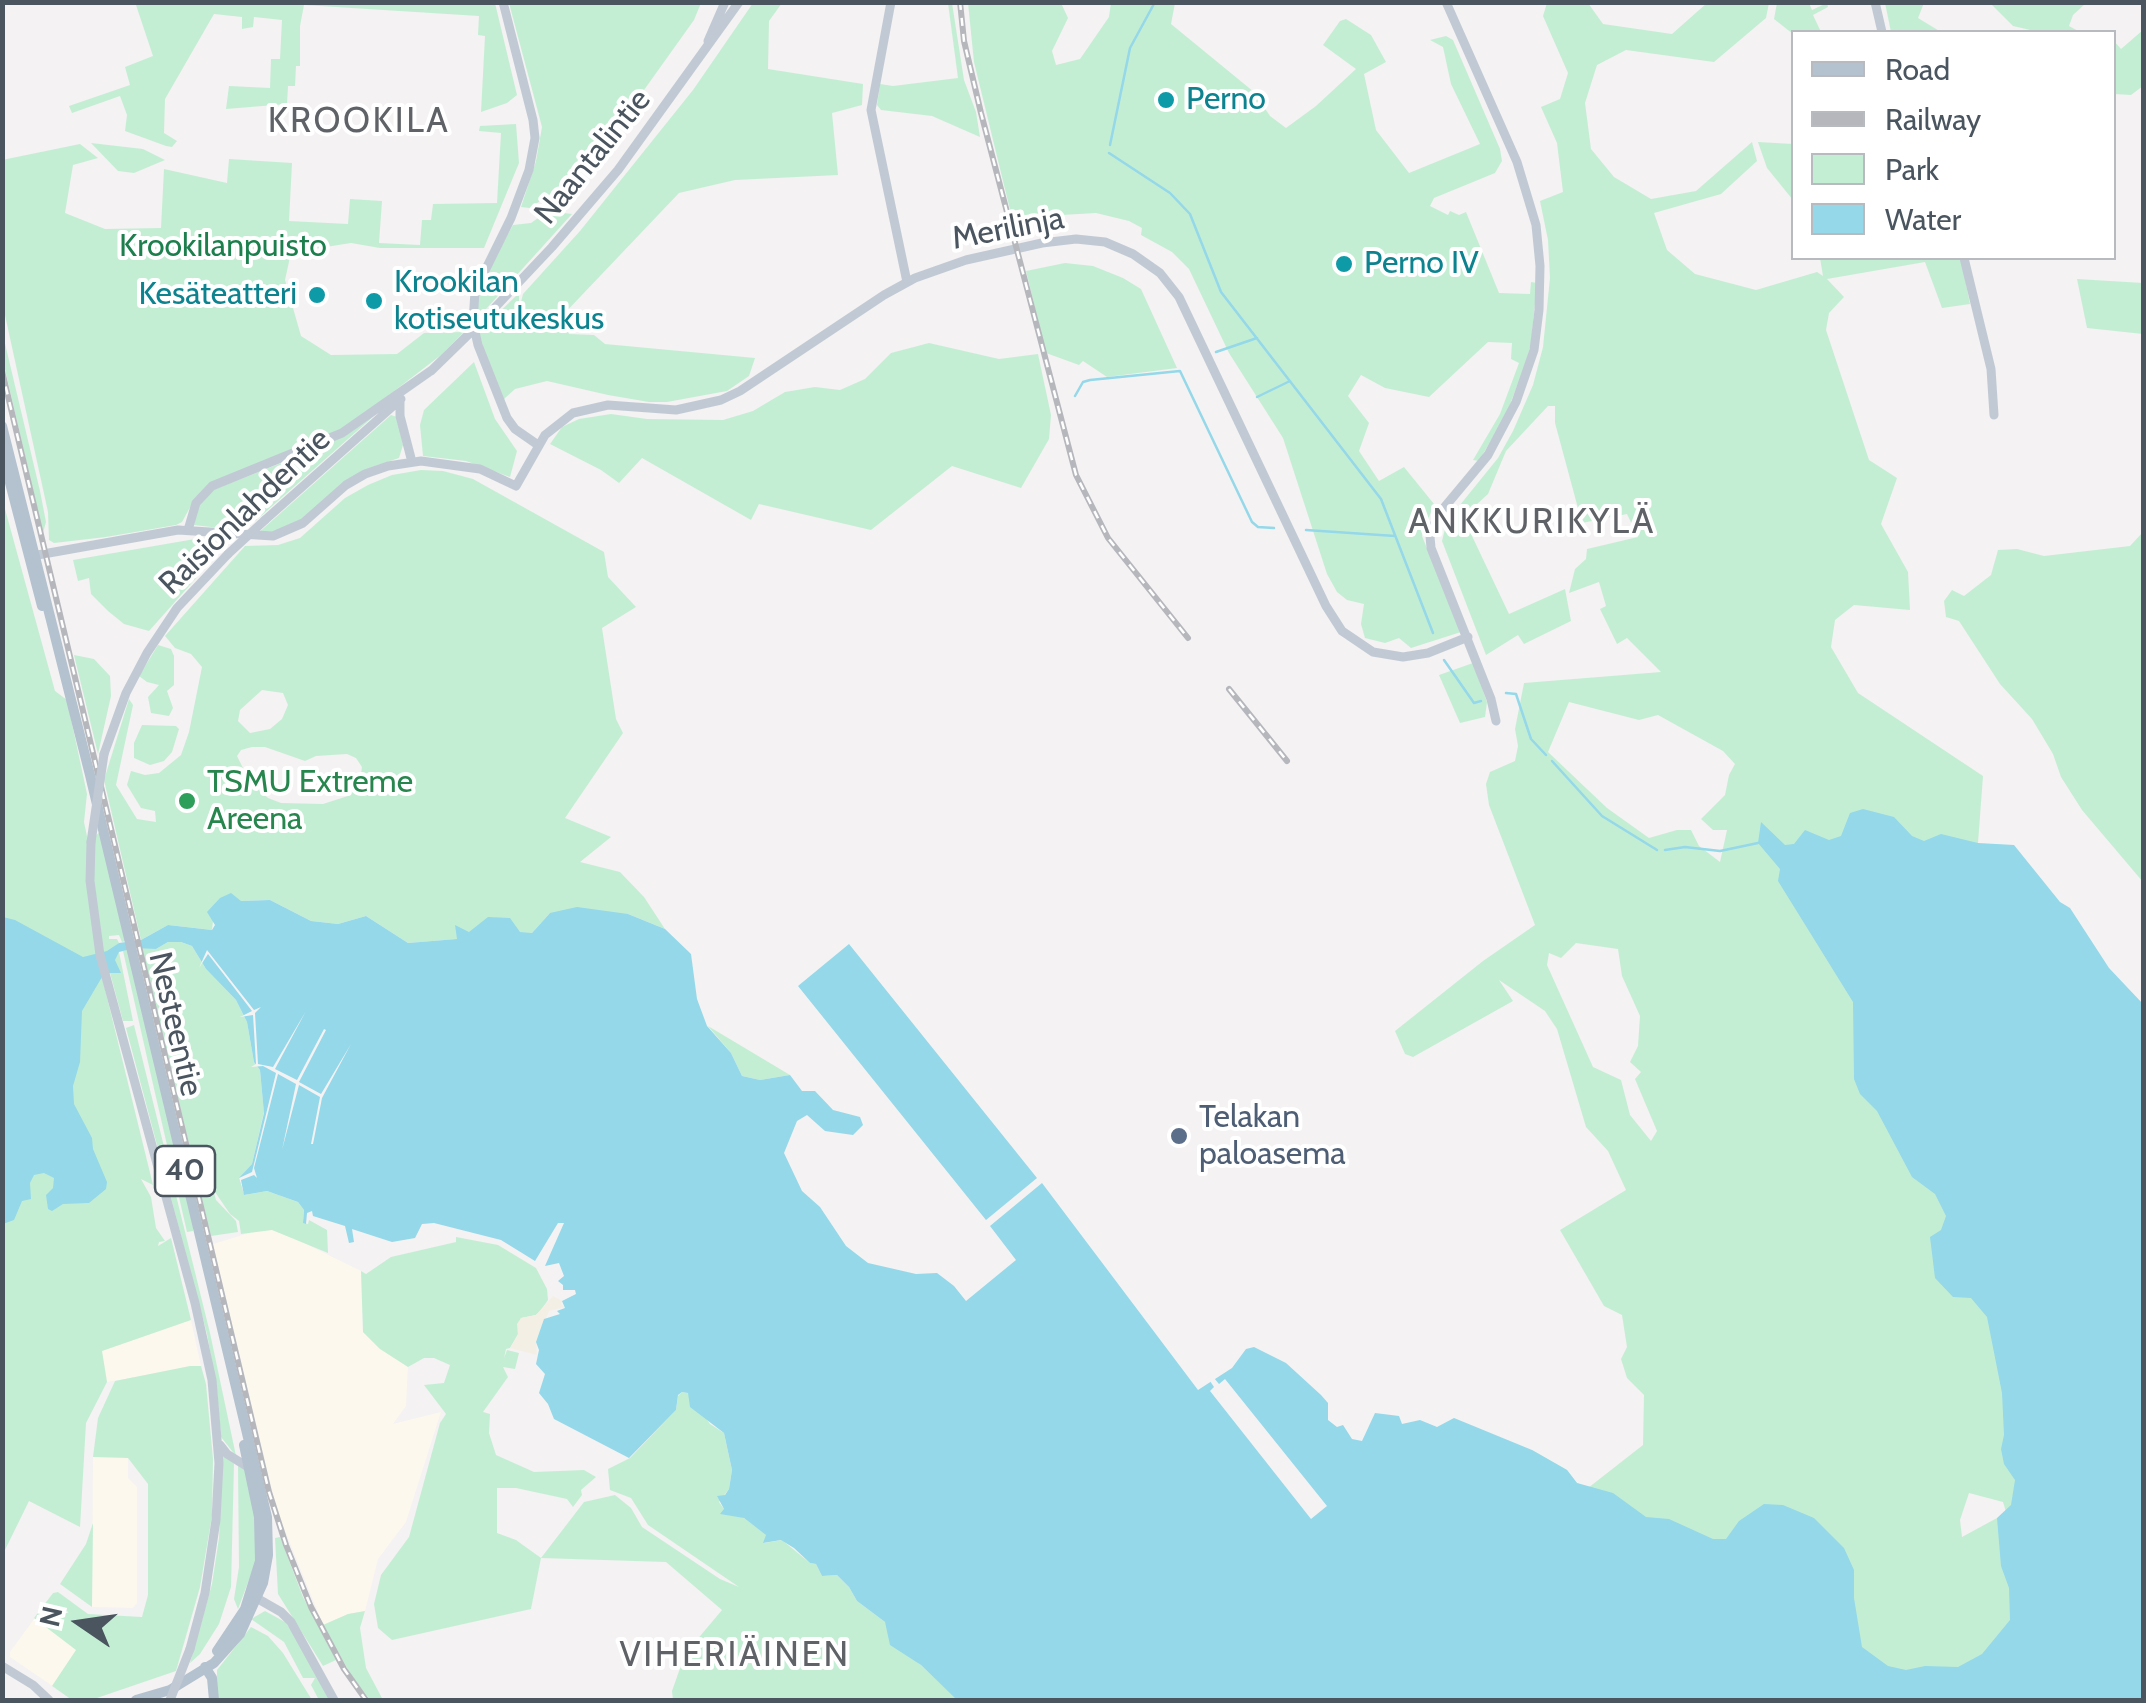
<!DOCTYPE html>
<meta charset="utf-8">
<style>
body{margin:0}
#map{position:relative;width:2146px;height:1703px;overflow:hidden;background:#f4f2f2;font-family:Cabin,sans-serif}
canvas{display:block}
.frame{position:absolute;inset:0;border:5px solid #4a555f;pointer-events:none}
.legend{position:absolute;left:1791px;top:30px;width:325px;height:230px;box-sizing:border-box;background:#fff;border:2px solid #b7bbbf;margin:0;padding:12px 18px;list-style:none;font-size:30px;color:#4a555f}
.legend li{display:flex;align-items:center;gap:20px;height:50px}
.legend b{width:50px;border:2px solid #b7bbbf}
.north{position:absolute;left:30px;top:1573px;width:100px;height:100px;-webkit-text-stroke:8px #fff;paint-order:stroke;rotate:283deg;font-size:28px;font-weight:700;line-height:40px;text-align:center;color:#4a555f}
.north::after{content:'';display:block;margin:auto;width:35px;height:45px;background:#4a555f;clip-path:polygon(50% 0,100% 100%,50% 72%,0 100%)}
</style>
<div id="map">
<canvas width="2146" height="1703"></canvas>
<div class="frame"></div>
<ul class="legend">
<li><b style="height:12px;background:#b4c1cf"></b>Road</li>
<li><b style="height:12px;background:#b5b7bc"></b>Railway</li>
<li><b style="height:28px;background:#c4eed4"></b>Park</li>
<li><b style="height:28px;background:#94d8e9"></b>Water</li>
</ul>
<div class="north">N</div>
</div>
<script>
const ctx = document.querySelector('canvas').getContext('2d');
ctx.lineJoin = 'round';
function fill(path, color) {
  ctx.fillStyle = color;
  ctx.fill(path, 'evenodd');
}
function toPath(rows) {
  const path = new Path2D();
  for (const r of rows) {
    path.moveTo(r[0], r[1]);
    for (let i = 2; i < r.length; i += 2) path.lineTo(r[i], r[i + 1]);
  }
  return path;
}
function trace(path, color, width, dash) {
  ctx.strokeStyle = color;
  ctx.lineWidth = width;
  ctx.lineCap = dash ? 'butt' : 'round';
  ctx.setLineDash(dash || []);
  ctx.stroke(path);
}
function drawText(font, color, halo, rows, align = 'center') {
  ctx.font = font + ' Cabin,sans-serif';
  ctx.lineWidth = 8;
  ctx.setLineDash([]);
  ctx.textBaseline = 'middle';
  ctx.strokeStyle = halo;
  ctx.fillStyle = color;
  for (const [text, x, y, turn = 0] of rows) {
    ctx.save();
    ctx.translate(x, y);
    ctx.rotate((+turn || 0) * Math.PI / 180);
    ctx.textAlign = isNaN(turn) ? turn : align;
    if (halo) ctx.strokeText(text, 0, 0);
    ctx.fillText(text, 0, 0);
    ctx.restore();
  }
}
fill(toPath([
 [259,1230,272,1230,298,1240,361,1271,363,1332,380,1349,408,1367,406,1406,393,1424,441,1412,406,1522,378,1559,365,1611,348,1614,323,1625,277,1511,213,1244],
 [191,1320,201,1366,107,1382,102,1351],
 [93,1457,128,1457,128,1478,137,1487,137,1603,133,1608,92,1607],
 [58,1592,80,1609,79,1698,67,1696,10,1657,10,1652,53,1593]
]), '#fcf8ee');
fill(toPath([
 [135,2,495,3,517,95,507,103,481,112,485,36,478,35,479,16,304,5,300,26,300,66,296,66,295,86,288,86,287,104,226,109,229,86,270,88,271,59,280,59,282,20,254,17,253,27,242,29,242,17,214,14,165,99,164,133,177,141,172,147,166,146,125,131,127,115,120,96,72,113,69,106,130,85,125,67,153,56],
 [509,3,701,3,694,20,589,167,530,208,521,207,536,161,542,127],
 [753,3,782,3,769,21,768,69,863,84,862,105,832,113,838,175,735,180,679,193,562,316,569,334,594,335,605,344,755,358,749,376,727,391,667,402,649,402,608,395,547,381,515,389,504,399,486,358,479,332,519,293,519,310,523,294,580,231,693,90],
 [948,3,952,3,964,80,976,112,980,137,932,116,881,110,877,105,880,84,893,86,958,78],
 [968,3,1061,3,1068,18,1052,51,1056,65,1080,59,1109,17,1111,3,1175,3,1171,24,1254,92,1270,116,1286,128,1316,106,1356,69,1323,45,1340,21,1346,19,1371,35,1386,62,1364,74,1376,130,1409,173,1480,144,1451,84,1443,47,1430,40,1446,36,1453,40,1500,149,1502,161,1495,173,1434,198,1430,206,1448,215,1450,211,1459,215,1466,212,1499,293,1530,294,1531,282,1537,283,1531,344,1525,365,1506,415,1479,461,1473,460,1500,414,1519,363,1511,359,1512,343,1488,342,1429,397,1385,388,1361,375,1348,396,1369,423,1359,451,1379,481,1404,467,1434,504,1422,536,1461,632,1411,648,1399,638,1385,643,1365,638,1361,624,1364,604,1347,600,1337,592,1327,574,1283,438,1229,353,1189,269,1172,252,1141,235,1142,228,1129,221,1096,213,1044,216,1014,226,974,62],
 [1547,3,1588,3,1603,24,1672,34,1707,3,1769,3,1766,18,1714,62,1626,50,1597,65,1585,103,1591,149,1614,177,1651,199,1696,191,1752,142,1757,161,1721,194,1654,213,1667,250,1695,274,1756,290,1817,272,1823,276,1820,258,1961,258,1970,304,1942,308,1925,262,1827,279,1844,297,1829,313,1826,330,1869,460,1897,478,1881,524,1908,572,1910,610,1854,605,1835,620,1831,647,1858,693,1983,776,1978,843,1982,1276,2053,1478,2006,1512,2003,1502,1969,1493,1960,1520,1962,1537,1997,1518,2042,1588,1983,1670,1907,1690,1721,1552,1602,1505,1532,1450,1567,1470,1577,1483,1588,1488,1643,1445,1644,1395,1627,1378,1621,1359,1627,1347,1622,1315,1604,1306,1560,1230,1626,1190,1608,1151,1586,1127,1557,1029,1545,1011,1499,980,1513,1001,1413,1057,1405,1054,1395,1031,1483,961,1535,925,1489,805,1486,784,1490,772,1515,761,1518,746,1515,729,1524,683,1661,672,1627,638,1617,644,1600,609,1606,606,1599,582,1569,593,1575,569,1586,559,1587,549,1638,537,1627,514,1582,523,1555,423,1555,406,1548,406,1506,451,1488,494,1463,517,1509,614,1565,589,1571,621,1524,644,1518,635,1486,655,1442,541,1447,521,1498,458,1513,431,1533,385,1543,347,1550,278,1548,240,1540,201,1563,192,1557,143,1541,107,1560,99,1568,73,1543,16],
 [1569,702,1639,720,1658,715,1723,751,1735,764,1729,775,1725,795,1701,819,1713,830,1727,830,1720,862,1699,846,1691,830,1677,830,1649,838,1607,808,1548,752],
 [1576,943,1618,949,1622,976,1640,1016,1638,1046,1630,1062,1641,1072,1635,1079,1657,1131,1651,1141,1630,1115,1621,1080,1593,1067,1547,965,1549,953,1561,958],
 [1777,3,1809,3,1812,10,1827,3,1828,7,1813,15,1821,32,1793,34,1774,19],
 [1885,3,1924,3,1918,18,1941,32,1891,32],
 [2086,3,2073,15,2069,26,2080,32,2039,32,2013,26,1990,3],
 [2143,30,2143,86,2131,95,2114,94,2114,41,2121,49],
 [516,124,519,163,484,248,380,248,351,243,313,249,293,243,285,280,301,336,331,355,397,354,424,333,464,332,441,355,345,429,306,448,209,484,194,500,182,522,176,525,106,537,54,543,49,540,48,512,3,306,2,160,80,144,98,158,73,165,65,213,105,229,161,228,164,169,227,183,229,159,292,163,289,221,348,224,350,199,382,201,379,243,420,245,422,220,431,220,433,204,497,203,501,133,479,131,480,126],
 [1758,142,1793,144,1793,200,1767,168],
 [91,143,143,149,165,160,134,173,118,171],
 [548,211,572,214,477,319,478,293,486,273,513,225,531,223],
 [1065,263,1093,266,1123,278,1141,289,1177,368,1107,377,1083,361,1079,365,1046,353,1026,271],
 [2077,279,2143,283,2143,334,2087,328],
 [3,335,40,491,46,522,43,533,3,361],
 [929,343,999,359,1038,354,1051,415,1049,439,1021,488,952,466,871,530,759,504,751,520,642,458,619,483,601,470,550,444,562,427,579,419,611,414,647,419,723,420,753,411,785,392,815,387,840,390,865,379,891,353],
 [474,362,495,419,517,451,510,477,466,461,423,456,420,425,424,410],
 [391,415,397,417,403,445,399,458,375,466,300,521,278,531,257,534],
 [374,416,244,531,194,525,198,506,213,490,309,452],
 [421,470,443,471,473,479,604,552,608,577,636,607,602,628,616,719,623,733,565,818,611,837,580,862,620,872,644,897,665,929,628,914,550,913,532,933,469,932,458,939,408,943,366,916,338,924,311,921,270,900,241,901,213,921,212,930,168,925,141,940,104,780,129,699,133,705,116,785,137,819,156,822,155,811,141,808,127,785,131,771,145,775,159,773,181,755,189,732,202,667,191,654,175,648,165,636,245,546,278,545,300,538,345,498,368,485,392,475],
 [262,690,283,693,288,705,282,719,270,729,250,733,238,721,240,710],
 [252,747,265,747,305,761,316,756,347,754,356,758,362,767,361,774,351,795,323,804,281,803,268,798,250,782,237,756,241,750],
 [2,498,55,691,67,700,87,794,84,822,93,865,95,836,100,832,126,941,122,942,119,935,109,936,109,939,117,939,119,943,71,983,54,1040,58,1134,92,1159,71,1112,64,1107,60,1092,65,1075,57,1070,64,1061,59,1053,67,1042,61,1032,67,1020,69,997,90,972,110,961,119,952,133,1021,123,1021,110,973,102,977,153,1185,141,1179,151,1197,156,1228,165,1241,159,1242,158,1246,171,1238,191,1320,102,1351,107,1382,86,1423,80,1527,29,1501,3,1554],
 [2143,532,2143,882,2082,810,2061,777,2053,754,2032,719,2000,684,1959,621,1946,617,1944,601,1952,590,1964,596,1991,575,1998,550,2017,549,2044,556,2130,546],
 [195,539,223,548,149,631,124,624,108,611,91,594,89,578,78,581,73,560],
 [158,645,171,649,174,656,174,685,167,691,173,708,169,716,151,713,148,697,159,685,147,682,139,676],
 [74,655,94,659,110,676,111,696,98,754],
 [1473,663,1487,702,1485,717,1460,723,1439,675],
 [142,725,176,726,179,729,172,752,164,761,150,765,134,758,134,743],
 [168,942,181,942,192,946,206,969,236,1000,247,1022,254,1062,260,1070,264,1112,252,1164,243,1174,244,1195,267,1191,298,1202,304,1210,303,1223,308,1224,309,1220,327,1230,328,1253,272,1230,241,1234,239,1221,230,1214,213,1189,216,1200,236,1221,238,1232,211,1236,142,947,156,949],
 [128,949,193,1226,193,1231,187,1232,155,1093,123,951],
 [134,1025,210,1333,236,1456,221,1437,217,1391,207,1334,126,1028],
 [708,1026,790,1075,760,1080,742,1076,731,1053],
 [456,1237,498,1245,536,1268,547,1289,548,1300,541,1310,536,1315,521,1318,518,1334,510,1348,506,1349,504,1358,507,1350,519,1353,515,1369,503,1367,508,1377,483,1412,490,1414,489,1433,496,1455,534,1472,584,1470,596,1477,581,1490,582,1495,573,1507,567,1499,516,1488,497,1488,497,1533,516,1540,541,1558,584,1502,615,1495,631,1508,642,1527,720,1579,739,1587,648,1525,631,1498,610,1490,608,1469,630,1458,676,1410,678,1396,682,1392,688,1393,710,1424,724,1433,732,1470,729,1489,719,1502,724,1509,744,1518,767,1535,764,1543,782,1540,810,1563,816,1564,822,1576,837,1575,849,1587,857,1601,885,1622,896,1646,921,1665,958,1700,673,1700,672,1691,685,1654,722,1610,666,1562,541,1558,531,1609,392,1640,378,1628,374,1604,381,1575,409,1537,440,1423,446,1414,424,1385,444,1383,450,1365,434,1358,424,1358,408,1367,380,1349,363,1332,361,1271,366,1274,391,1257,456,1242],
 [190,1366,201,1366,206,1384,213,1459,212,1516,200,1587,176,1671,91,1700,72,1700,52,1686,76,1650,34,1618,53,1593,58,1592,88,1614,142,1617,148,1595,148,1484,128,1458,93,1457,98,1418,115,1381],
 [223,1456,234,1463,231,1587,219,1624,200,1654,190,1663,212,1584,219,1538],
 [238,1466,246,1470,255,1514,255,1564,238,1609,234,1599,239,1567],
 [93,1523,92,1607,60,1584,86,1544],
 [280,1537,303,1597,336,1660,323,1666,278,1594,275,1538],
 [265,1611,285,1622,296,1636,329,1700,319,1700,311,1685,315,1678,303,1678,284,1642,251,1619],
 [365,1611,360,1628,366,1668,383,1700,370,1700,351,1675,323,1625,348,1614],
 [251,1627,268,1636,283,1653,312,1700,217,1700,217,1670]
]), '#c4eed4');
fill(toPath([
 [553,1296,562,1301,561,1304,565,1307,549,1311,536,1342,537,1355,510,1348,518,1335,517,1324,521,1318,536,1315]
]), '#f4efe5');
fill(toPath([
 [1863,809,1894,817,1912,836,1924,841,1941,834,1978,843,2014,845,2060,902,2070,908,2109,968,2143,1004,2143,1700,957,1700,921,1665,890,1645,885,1622,857,1601,849,1587,837,1575,822,1576,816,1564,810,1563,794,1548,781,1540,763,1543,766,1535,744,1518,720,1514,724,1509,717,1496,725,1495,729,1489,732,1470,724,1433,690,1407,688,1393,682,1392,678,1395,676,1410,629,1458,554,1419,548,1404,539,1393,545,1374,536,1364,539,1350,536,1342,544,1319,560,1314,557,1311,565,1308,562,1301,576,1294,575,1290,563,1290,563,1285,558,1281,564,1276,559,1263,545,1266,564,1223,558,1223,535,1261,501,1240,434,1223,422,1224,415,1238,392,1242,352,1229,354,1242,349,1243,345,1226,313,1216,312,1211,307,1213,306,1224,303,1223,304,1210,298,1202,267,1191,244,1195,239,1178,252,1164,264,1113,260,1070,254,1062,247,1022,236,1000,206,969,192,946,181,942,168,942,156,949,135,948,119,952,115,960,121,973,110,973,102,977,82,1011,80,1062,73,1086,74,1104,92,1138,93,1149,107,1182,106,1189,89,1203,63,1204,52,1211,48,1209,46,1195,53,1188,54,1178,44,1173,34,1175,30,1183,31,1199,22,1201,14,1220,3,1224,3,917,15,920,83,957,107,951,119,943,141,940,168,925,212,930,215,925,207,912,220,898,231,893,241,901,270,900,311,921,338,924,366,916,408,943,457,939,455,925,469,932,488,917,510,918,520,932,532,933,550,913,577,907,628,914,665,929,691,954,697,999,707,1026,731,1053,742,1076,760,1080,790,1075,802,1091,815,1091,833,1110,860,1117,863,1125,853,1135,825,1131,807,1115,797,1121,784,1153,802,1191,820,1207,846,1246,868,1263,916,1274,937,1273,954,1286,966,1301,1016,1260,990,1226,1042,1183,1198,1390,1232,1368,1246,1349,1254,1347,1286,1363,1321,1395,1328,1403,1328,1420,1337,1427,1343,1425,1352,1439,1362,1441,1375,1413,1399,1416,1402,1424,1420,1420,1437,1427,1454,1418,1532,1450,1567,1470,1577,1483,1613,1493,1646,1517,1669,1519,1713,1539,1726,1539,1739,1521,1764,1504,1783,1505,1814,1518,1844,1548,1854,1570,1854,1598,1862,1647,1888,1666,1906,1670,1925,1666,1958,1667,1982,1654,2010,1620,2009,1588,2001,1566,1997,1518,2011,1505,2015,1480,2004,1464,2001,1449,2004,1435,2002,1393,1987,1317,1971,1298,1953,1297,1935,1278,1930,1237,1941,1230,1946,1216,1935,1194,1912,1177,1877,1111,1860,1094,1854,1079,1853,1002,1778,881,1780,869,1758,843,1761,822,1785,845,1794,844,1805,830,1829,840,1841,836,1850,813],
 [849,944,1037,1178,986,1220,798,986]
]), '#94d8e9');
fill(toPath([
 [207,950,254,1010,261,1007,255,1013,258,1064,273,1067,306,1011,275,1069,297,1080,324,1029,326,1030,299,1082,321,1094,351,1044,322,1098,313,1144,311,1144,320,1097,299,1085,282,1150,296,1084,278,1074,254,1168,257,1178,254,1175,241,1180,244,1195,239,1178,252,1172,276,1073,263,1066,251,1067,256,1064,253,1015,240,1017,252,1011,208,954,199,968],
 [1214,1378,1219,1384,1225,1379,1327,1506,1311,1519,1210,1391,1214,1387,1210,1381]
]), '#f4f2f2');
trace(toPath([
 [1110,145,1130,48,1155,2],
 [1109,153,1170,193,1190,214,1221,292,1381,499,1433,633],
 [1216,352,1257,338],
 [1075,396,1083,382,1090,380,1180,371,1252,522,1258,527,1274,528],
 [1257,397,1290,381],
 [1306,530,1395,536],
 [1444,660,1474,703,1481,701],
 [1506,693,1516,694,1531,739,1546,755],
 [1552,761,1602,816,1657,850],
 [1665,850,1685,847,1720,851,1758,843]
]), '#94d8e9', 2.5);
trace(toPath([
 [503,2,533,120,535,138,529,170,511,218,475,291,473,323,478,345,507,418,515,429,538,445],
 [891,2,871,110,907,282],
 [1446,2,1517,162,1536,225,1540,266,1539,310,1534,350,1516,402,1488,455,1438,515,1430,536,1431,548,1491,699,1496,721],
 [1875,2,1882,32],
 [708,41,725,2],
 [1964,258,1991,369,1994,415],
 [486,317,552,247,618,170,739,2],
 [431,371,472,331],
 [400,402,400,416,412,462],
 [265,520,401,399],
 [188,530,196,503,212,486,342,433,432,370],
 [32,556,178,530,273,536,303,523,346,485,365,474,388,466,421,461,480,469,516,486,545,435,573,413,608,405,676,410,721,400,740,391,884,295,915,278,966,260,1042,243,1076,239,1105,242,1133,254,1160,273,1179,297,1326,606,1342,631,1373,652,1403,657,1428,653,1468,637],
 [104,754,126,693,147,653,177,608,228,554],
 [91,842,90,881,100,955,195,1303,212,1380,219,1463,216,1520,205,1593,190,1649],
 [220,1445,227,1454,251,1469],
 [253,1596,281,1612,291,1622,334,1700],
 [2,1666,33,1685,49,1700]
]), '#c1cad4', 9);
trace(toPath([
 [2,426,90,775,267,1517,268,1555,263,1583,240,1634,214,1663,170,1690,136,1700],
 [2,452,42,606],
 [217,1651,245,1609,260,1561,259,1517,244,1445],
 [205,1667,212,1678,214,1700]
]), '#b4c1cf', 10);
const rail = toPath([
 [960,2,964,41,981,113,1076,475,1108,538,1188,638],
 [2,371,269,1492,286,1545,311,1607,344,1669,366,1700],
 [1229,689,1287,761]
]);
trace(rail, '#b5b7bc', 6);
trace(rail, '#fff', 2.5, [8]);
trace(toPath([
 [472,331,486,317],
 [228,554,265,520],
 [91,842,104,754],
 [170,1700,190,1649]
]), '#c1cad4', 9);
for (const [x, y, r, color] of [
 [1166,100,10,"#0f9aa8"],
 [1344,264,10,"#0f9aa8"],
 [317,295,10,"#0f9aa8"],
 [374,301,10,"#0f9aa8"],
 [187,801,10,"#2e9e5b"],
 [1179,1136,10,"#5c6f8a"]
]) {
  const dot = new Path2D();
  dot.arc(x, y, r, 0, 2 * Math.PI);
  ctx.fillStyle = color;
  ctx.fill(dot);
  trace(dot, '#fff', 4);
}
for (const [x, y, w] of [
 [185,1171,60]
]) {
  const box = new Path2D();
  box.roundRect(x - w / 2, y - 25, w, 50, 8);
  ctx.fillStyle = '#fff';
  ctx.fill(box);
  trace(box, '#4a555f', 2.5);
}
drawText('bold 30px', '#4a555f', null, [
 ["40",185,1171]
]);
drawText('32px', '#0d838f', '#fff', [
 ["Perno",1186,100],
 ["Perno IV",1364,264],
 ["Krookilan",394,283],
 ["kotiseutukeskus",394,320],
 ["Kesäteatteri",297,295,"right"]
], 'left');
drawText('32px', '#4a555f', '#fff', [
 ["Naantalintie",593,157,-51],
 ["Merilinja",1008,229,-11],
 ["Raisionlahdentie",245,512,-44],
 ["Nesteentie",175,1024,77]
]);
drawText('32px', '#1d7f4d', '#fff', [
 ["Krookilanpuisto",223,247]
]);
drawText('32px', '#27864d', '#fff', [
 ["TSMU Extreme",207,783],
 ["Areena",207,820]
], 'left');
drawText('32px', '#4e5e75', '#fff', [
 ["Telakan",1199,1118],
 ["paloasema",1199,1155]
], 'left');
ctx.letterSpacing = '2.5px';
drawText('35px', '#5f6267', '#fff', [
 ["KROOKILA",359,122],
 ["ANKKURIKYLÄ",1532,523],
 ["VIHERIÄINEN",735,1656]
]);
ctx.letterSpacing = '0px';
</script>
